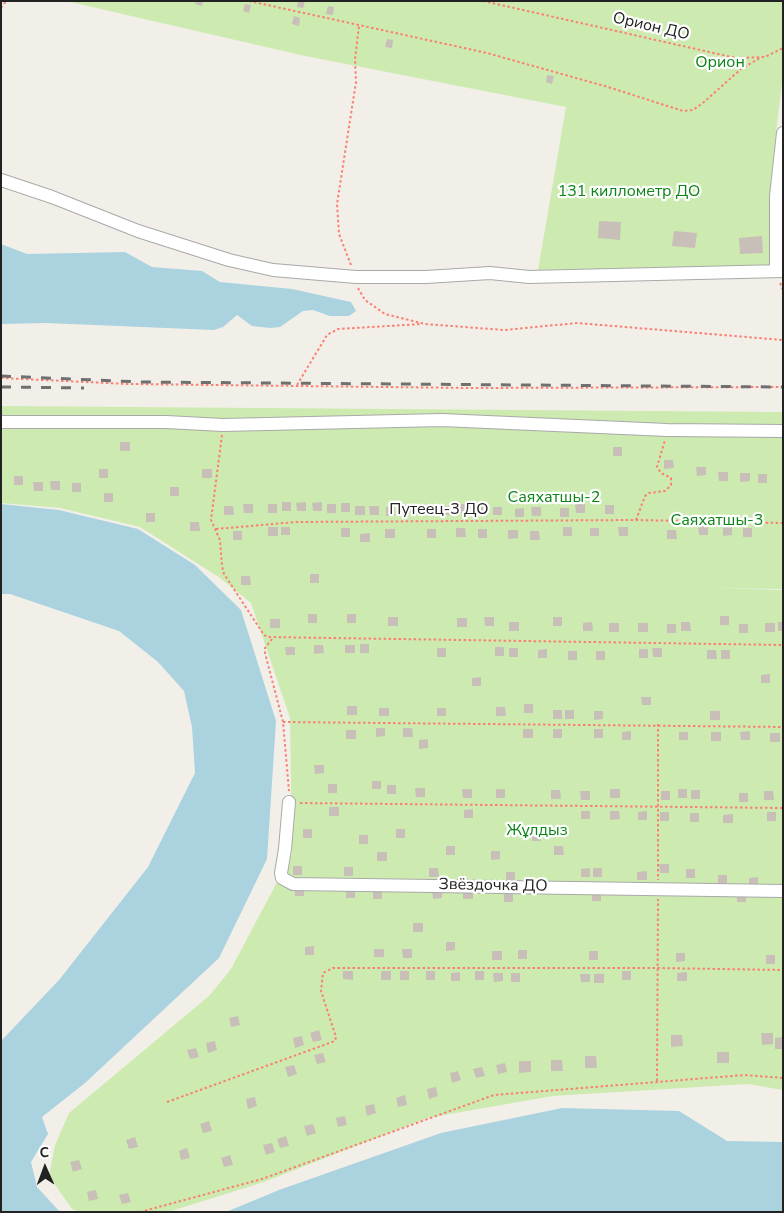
<!DOCTYPE html>
<meta charset="utf-8">
<style>
body{margin:0}
#map{position:relative;width:784px;height:1213px;overflow:hidden;background:#f2efe9;font-family:"Nunito Sans",sans-serif}
canvas{display:block}
.frame{position:absolute;inset:0;border:2px solid #222;pointer-events:none}
.north{position:absolute;left:20px;top:1143px;width:50px;height:50px;-webkit-text-stroke:4px #fff;paint-order:stroke;rotate:358deg;font-size:14px;font-weight:700;line-height:20px;text-align:center;color:#222}
.north::after{content:'';display:block;margin:auto;width:18px;height:22px;background:#222;clip-path:polygon(50% 0,100% 100%,50% 72%,0 100%)}
</style>
<div id="map">
<canvas width="784" height="1213"></canvas>
<div class="frame"></div>
<div class="north">С</div>
</div>
<script>
const ctx = document.querySelector('canvas').getContext('2d');
ctx.lineJoin = 'round';
function fill(path, color) {
  ctx.fillStyle = color;
  ctx.fill(path, 'evenodd');
}
function toPath(rows) {
  const path = new Path2D();
  for (const r of rows) {
    path.moveTo(r[0], r[1]);
    for (let i = 2; i < r.length; i += 2) path.lineTo(r[i], r[i + 1]);
  }
  return path;
}
function trace(path, color, width, dash) {
  ctx.strokeStyle = color;
  ctx.lineWidth = width;
  ctx.lineCap = dash ? 'butt' : 'round';
  ctx.setLineDash(dash || []);
  ctx.stroke(path);
}
function drawText(font, color, halo, rows, align = 'center') {
  ctx.font = font + ' "Nunito Sans",sans-serif';
  ctx.lineWidth = 4.5;
  ctx.setLineDash([]);
  ctx.textBaseline = 'middle';
  ctx.strokeStyle = halo;
  ctx.fillStyle = color;
  for (const [text, x, y, turn = 0] of rows) {
    ctx.save();
    ctx.translate(x, y);
    ctx.rotate((+turn || 0) * Math.PI / 180);
    ctx.textAlign = isNaN(turn) ? turn : align;
    if (halo) ctx.strokeText(text, 0, 0);
    ctx.fillText(text, 0, 0);
    ctx.restore();
  }
}
fill(toPath([
 [66,1,783,1,783,75,776,132,783,133,783,266,538,270,566,107,305,56],
 [1,406,783,412,783,589,713,588,783,590,783,1090,748,1084,553,1096,427,1118,264,1182,168,1212,80,1212,72,1209,49,1176,55,1145,69,1113,209,996,231,969,292,854,290,718,251,603,220,578,140,527,60,508,1,503]
]), '#cdebb0');
fill(toPath([
 [1,244,27,254,125,252,152,267,202,271,220,282,292,289,351,302,356,311,349,316,330,316,313,310,303,311,280,327,270,328,252,326,237,315,223,327,214,330,46,323,1,324],
 [1,504,59,510,138,529,195,565,241,610,276,721,267,859,219,958,85,1083,42,1117,48,1134,31,1162,37,1187,60,1212,1,1212,1,1041,59,980,148,867,195,773,192,727,184,691,158,662,119,631,10,594,1,594],
 [562,1108,679,1111,727,1141,783,1142,783,1212,226,1212,279,1190,441,1133]
]), '#aad3df');
fill(toPath([
 [196,1,203,1,202,6,195,4],
 [298,1,305,1,303,8,297,7],
 [245,4,251,5,249,13,243,11],
 [328,6,334,7,333,15,326,14],
 [294,16,300,18,299,26,292,24],
 [387,39,393,40,392,48,385,47],
 [547,75,554,76,552,84,546,82],
 [599,221,621,222,620,240,598,238],
 [674,231,697,233,695,248,672,246],
 [762,236,763,253,740,254,739,238],
 [120,442,130,442,130,451,120,451],
 [613,447,622,447,622,456,613,456],
 [664,460,673,460,674,468,664,469],
 [696,467,706,467,706,475,697,476],
 [99,469,108,469,108,478,99,478],
 [202,469,212,469,212,478,202,478],
 [718,472,728,472,728,481,719,481],
 [740,473,750,473,750,481,740,482],
 [758,474,767,474,767,483,758,483],
 [14,476,23,476,23,485,14,485],
 [50,481,60,481,60,490,51,490],
 [33,482,43,482,43,491,34,491],
 [72,483,81,483,81,492,72,492],
 [170,487,179,487,179,496,170,496],
 [104,493,113,493,113,502,104,502],
 [282,502,291,502,291,511,282,511],
 [306,502,306,511,297,511,296,503],
 [322,502,322,511,313,511,312,503],
 [341,503,350,503,350,512,341,512],
 [243,504,253,504,253,513,244,513],
 [268,504,277,504,277,513,268,513],
 [327,504,336,504,336,513,327,513],
 [459,504,469,504,469,513,459,513],
 [575,504,585,504,585,513,576,513],
 [419,505,420,514,410,514,410,506],
 [483,505,483,514,474,514,474,506],
 [605,505,614,505,614,514,605,514],
 [224,506,233,506,234,515,224,515],
 [355,506,365,506,365,515,355,515],
 [369,506,379,506,379,515,370,515],
 [398,506,408,506,408,515,399,515],
 [444,506,453,506,453,515,444,515],
 [386,507,395,507,395,516,386,516],
 [426,507,435,507,435,515,426,515],
 [493,507,502,507,502,515,493,515],
 [531,507,541,507,541,516,532,516],
 [524,508,524,517,515,517,515,509],
 [560,508,569,508,569,517,560,517],
 [146,513,155,513,155,522,146,522],
 [190,522,199,522,200,531,190,531],
 [698,526,708,526,708,535,699,535],
 [268,527,278,527,278,536,268,536],
 [281,527,290,527,290,535,281,535],
 [563,527,572,527,572,536,563,536],
 [618,527,628,527,628,536,619,536],
 [723,527,732,527,732,535,723,536],
 [341,528,350,528,350,537,341,537],
 [456,528,465,528,466,537,456,537],
 [590,528,599,528,599,536,590,536],
 [743,528,752,528,752,537,743,537],
 [385,529,395,529,395,538,385,538],
 [427,529,436,529,436,538,427,538],
 [478,529,487,529,487,538,478,538],
 [508,530,518,530,518,538,508,539],
 [667,530,676,530,677,539,667,539],
 [233,531,242,531,242,540,233,540],
 [530,531,539,531,540,540,530,540],
 [370,533,370,542,360,542,360,534],
 [310,574,319,574,319,583,310,583],
 [241,576,250,576,251,585,241,585],
 [308,614,317,614,317,623,308,623],
 [347,614,356,614,356,623,347,623],
 [720,616,729,616,729,625,720,625],
 [388,617,398,617,398,626,388,626],
 [484,617,494,617,494,626,485,626],
 [553,617,562,617,562,626,553,626],
 [457,618,467,618,467,627,457,627],
 [270,619,280,619,280,628,270,628],
 [509,622,519,622,519,631,509,631],
 [592,622,593,631,583,631,583,623],
 [681,622,690,622,691,631,681,631],
 [778,622,783,622,783,631,778,631],
 [609,623,619,623,619,632,609,632],
 [638,623,648,623,648,632,638,632],
 [765,623,775,623,775,632,765,632],
 [667,624,676,624,676,633,667,633],
 [739,624,748,624,748,633,739,633],
 [360,644,369,644,369,653,360,653],
 [314,645,323,645,324,653,314,654],
 [345,645,355,645,355,653,345,653],
 [285,647,295,647,295,655,286,655],
 [495,647,504,647,504,656,495,656],
 [437,648,446,648,446,657,437,657],
 [509,648,518,648,518,657,509,657],
 [652,648,662,648,662,657,653,657],
 [547,649,547,658,538,658,538,650],
 [639,649,648,649,648,658,639,658],
 [707,650,716,650,717,659,707,659],
 [721,650,730,650,730,659,721,659],
 [568,651,577,651,577,660,568,660],
 [596,651,605,651,605,660,596,660],
 [770,674,770,683,761,683,761,675],
 [481,677,481,686,472,686,472,678],
 [641,697,651,697,651,705,642,705],
 [524,704,533,704,533,713,524,713],
 [347,706,357,706,357,715,347,715],
 [496,707,505,707,506,716,496,716],
 [379,708,389,708,389,716,379,716],
 [437,708,446,708,446,716,437,716],
 [553,710,562,710,562,719,553,719],
 [565,710,574,710,574,719,565,719],
 [594,711,603,711,603,719,594,720],
 [710,711,720,711,720,720,710,720],
 [376,728,385,728,385,736,376,737],
 [403,728,412,728,413,737,403,737],
 [523,729,533,729,533,738,523,738],
 [553,729,562,729,562,738,553,738],
 [594,729,603,729,603,738,594,738],
 [346,730,356,730,356,739,346,739],
 [631,731,631,740,622,740,622,732],
 [750,731,750,740,741,740,740,732],
 [679,732,688,732,688,740,679,740],
 [711,732,721,732,721,741,711,741],
 [770,733,780,733,780,742,770,742],
 [428,739,428,748,419,749,419,740],
 [314,765,324,765,324,773,315,774],
 [372,781,381,781,381,789,372,789],
 [328,784,337,784,337,793,328,793],
 [387,785,396,785,396,794,387,794],
 [415,788,425,788,425,797,416,797],
 [462,789,472,789,472,798,463,798],
 [496,789,505,789,505,798,496,798],
 [610,789,620,789,620,798,610,798],
 [678,789,687,789,687,798,678,798],
 [551,790,560,790,561,799,551,799],
 [691,790,700,790,700,799,691,799],
 [580,791,590,791,590,800,581,800],
 [661,791,670,791,670,800,661,800],
 [764,791,773,791,774,800,764,800],
 [739,793,748,793,748,802,739,802],
 [329,807,339,807,339,816,329,816],
 [473,809,473,818,464,818,464,810],
 [581,811,590,811,590,819,581,819],
 [610,811,619,811,620,819,610,820],
 [647,811,647,820,638,820,638,812],
 [660,812,669,812,669,821,660,821],
 [767,812,776,812,776,821,767,821],
 [690,813,699,813,699,822,690,822],
 [733,814,733,823,723,823,723,815],
 [303,829,312,829,312,838,303,838],
 [396,829,405,829,405,838,396,838],
 [541,832,541,841,532,841,532,833],
 [359,835,368,835,368,844,359,844],
 [446,846,455,846,455,855,446,855],
 [554,846,563,846,564,855,554,855],
 [491,851,500,851,500,859,491,860],
 [377,852,387,852,387,861,377,861],
 [659,864,669,864,669,873,660,873],
 [293,866,302,866,302,875,293,875],
 [344,867,353,867,353,876,344,876],
 [429,868,438,868,439,877,429,877],
 [590,868,590,877,581,877,581,869],
 [593,868,602,868,602,877,593,877],
 [686,869,695,869,695,878,686,878],
 [647,871,647,880,637,880,637,872],
 [506,872,515,872,515,881,506,881],
 [718,875,727,875,727,884,718,884],
 [758,877,758,886,749,886,749,878],
 [295,887,304,887,304,896,295,896],
 [346,889,355,889,355,898,346,898],
 [373,890,382,890,382,899,373,899],
 [432,890,442,890,442,898,433,899],
 [463,890,473,890,473,899,463,899],
 [592,892,601,892,601,901,592,901],
 [504,893,513,893,513,902,504,902],
 [737,893,746,893,746,902,737,902],
 [413,923,423,923,423,932,413,932],
 [446,942,455,942,455,950,446,951],
 [314,946,314,955,305,955,305,947],
 [374,949,384,949,384,957,374,957],
 [402,949,412,949,412,958,403,958],
 [518,950,527,950,527,959,518,959],
 [492,951,502,951,502,960,492,960],
 [589,951,598,951,598,960,589,960],
 [676,953,685,953,685,961,676,962],
 [766,955,775,955,775,964,766,964],
 [343,971,353,971,353,980,343,979],
 [381,971,391,971,391,980,381,980],
 [400,971,409,971,409,980,400,980],
 [426,971,435,971,435,980,426,980],
 [475,971,484,971,484,980,475,980],
 [622,971,631,971,631,980,622,980],
 [460,972,460,981,451,981,451,973],
 [687,972,687,981,677,981,677,973],
 [493,973,503,973,503,981,494,982],
 [511,973,520,973,520,982,511,982],
 [580,974,590,974,590,982,581,982],
 [594,974,604,974,604,983,594,983],
 [238,1016,240,1025,231,1027,229,1018],
 [319,1030,322,1040,313,1042,310,1033],
 [761,1033,773,1033,773,1044,762,1045],
 [671,1035,682,1035,683,1046,671,1047],
 [302,1036,304,1045,295,1048,293,1038],
 [783,1037,783,1049,775,1049,775,1038],
 [215,1041,217,1050,208,1053,206,1043],
 [196,1048,199,1057,190,1059,187,1050],
 [717,1052,729,1052,729,1063,717,1063],
 [323,1053,326,1062,317,1064,314,1055],
 [585,1056,596,1056,597,1068,585,1068],
 [551,1060,562,1060,563,1071,551,1071],
 [519,1061,531,1061,531,1072,519,1073],
 [505,1063,507,1072,498,1074,496,1065],
 [294,1065,297,1074,288,1077,285,1067],
 [482,1067,485,1076,476,1078,473,1069],
 [458,1071,461,1080,452,1083,450,1073],
 [436,1087,438,1096,429,1099,427,1089],
 [405,1095,407,1105,398,1107,396,1098],
 [255,1097,257,1106,248,1109,246,1099],
 [374,1104,376,1113,367,1116,365,1106],
 [345,1116,347,1125,338,1127,336,1118],
 [209,1121,212,1131,203,1133,200,1124],
 [313,1124,316,1133,307,1136,304,1126],
 [286,1136,289,1146,280,1148,277,1139],
 [135,1137,138,1147,129,1149,126,1140],
 [272,1143,275,1152,266,1155,263,1145],
 [187,1148,190,1158,181,1160,179,1151],
 [230,1155,233,1165,224,1167,221,1158],
 [79,1160,82,1169,73,1172,70,1162],
 [96,1190,98,1199,89,1201,87,1192],
 [128,1193,131,1202,122,1204,119,1195]
]), '#c7bfb8');
const minor = toPath([
 [1,180,52,197,138,231,229,260,273,270,356,277,426,277,490,273,529,277,783,271],
 [776,271,776,196,783,133],
 [1,422,166,422,223,425,442,420,667,430,783,431],
 [289,802,285,849,281,873,282,878,293,884,783,891]
]);
trace(minor, '#a9a9a9', 14);
trace(toPath([
 [249,1,487,53,608,87,683,111,693,110,704,102,741,69,760,58],
 [483,1,736,58,765,57,783,48],
 [1,8,6,1],
 [351,265,339,234,337,204,356,82,355,59,359,26],
 [780,283,783,290],
 [358,288,365,300,385,314,425,324,504,330,577,323,783,340],
 [1,378,128,384,471,388,783,387],
 [297,385,327,335,338,329,422,324],
 [222,435,211,520,220,540,222,566,224,574,264,635,268,637,783,645],
 [636,520,645,496,649,493,665,491,671,485,671,478,661,473,657,467,665,440],
 [216,529,296,522,636,520,783,523],
 [272,639,265,648,265,653,283,722,289,791],
 [283,722,783,727],
 [658,724,658,880],
 [300,803,783,808],
 [657,1081,658,899],
 [167,1102,335,1041,336,1037,321,991,323,973,333,968,657,968,783,970],
 [140,1212,262,1179,494,1095,745,1075,783,1078]
]), '#fa8072', 2, [2.5, 2.5]);
trace(minor, '#fff', 12);
trace(toPath([
 [1,376,141,382,783,387],
 [1,387,84,388]
]), '#707070', 3, [10, 10]);
drawText('16px', '#222', '#fff', [
 ["Орион ДО",651,27,13],
 ["Путеец-3 ДО",439,510],
 ["Звёздочка ДО",493,886,1]
]);
drawText('16px', '#0c8416', '#fff', [
 ["Орион",720,63],
 ["131 киллометр ДО",629,192],
 ["Саяхатшы-2",554,498],
 ["Саяхатшы-3",717,521],
 ["Жұлдыз",537,831]
]);
</script>
